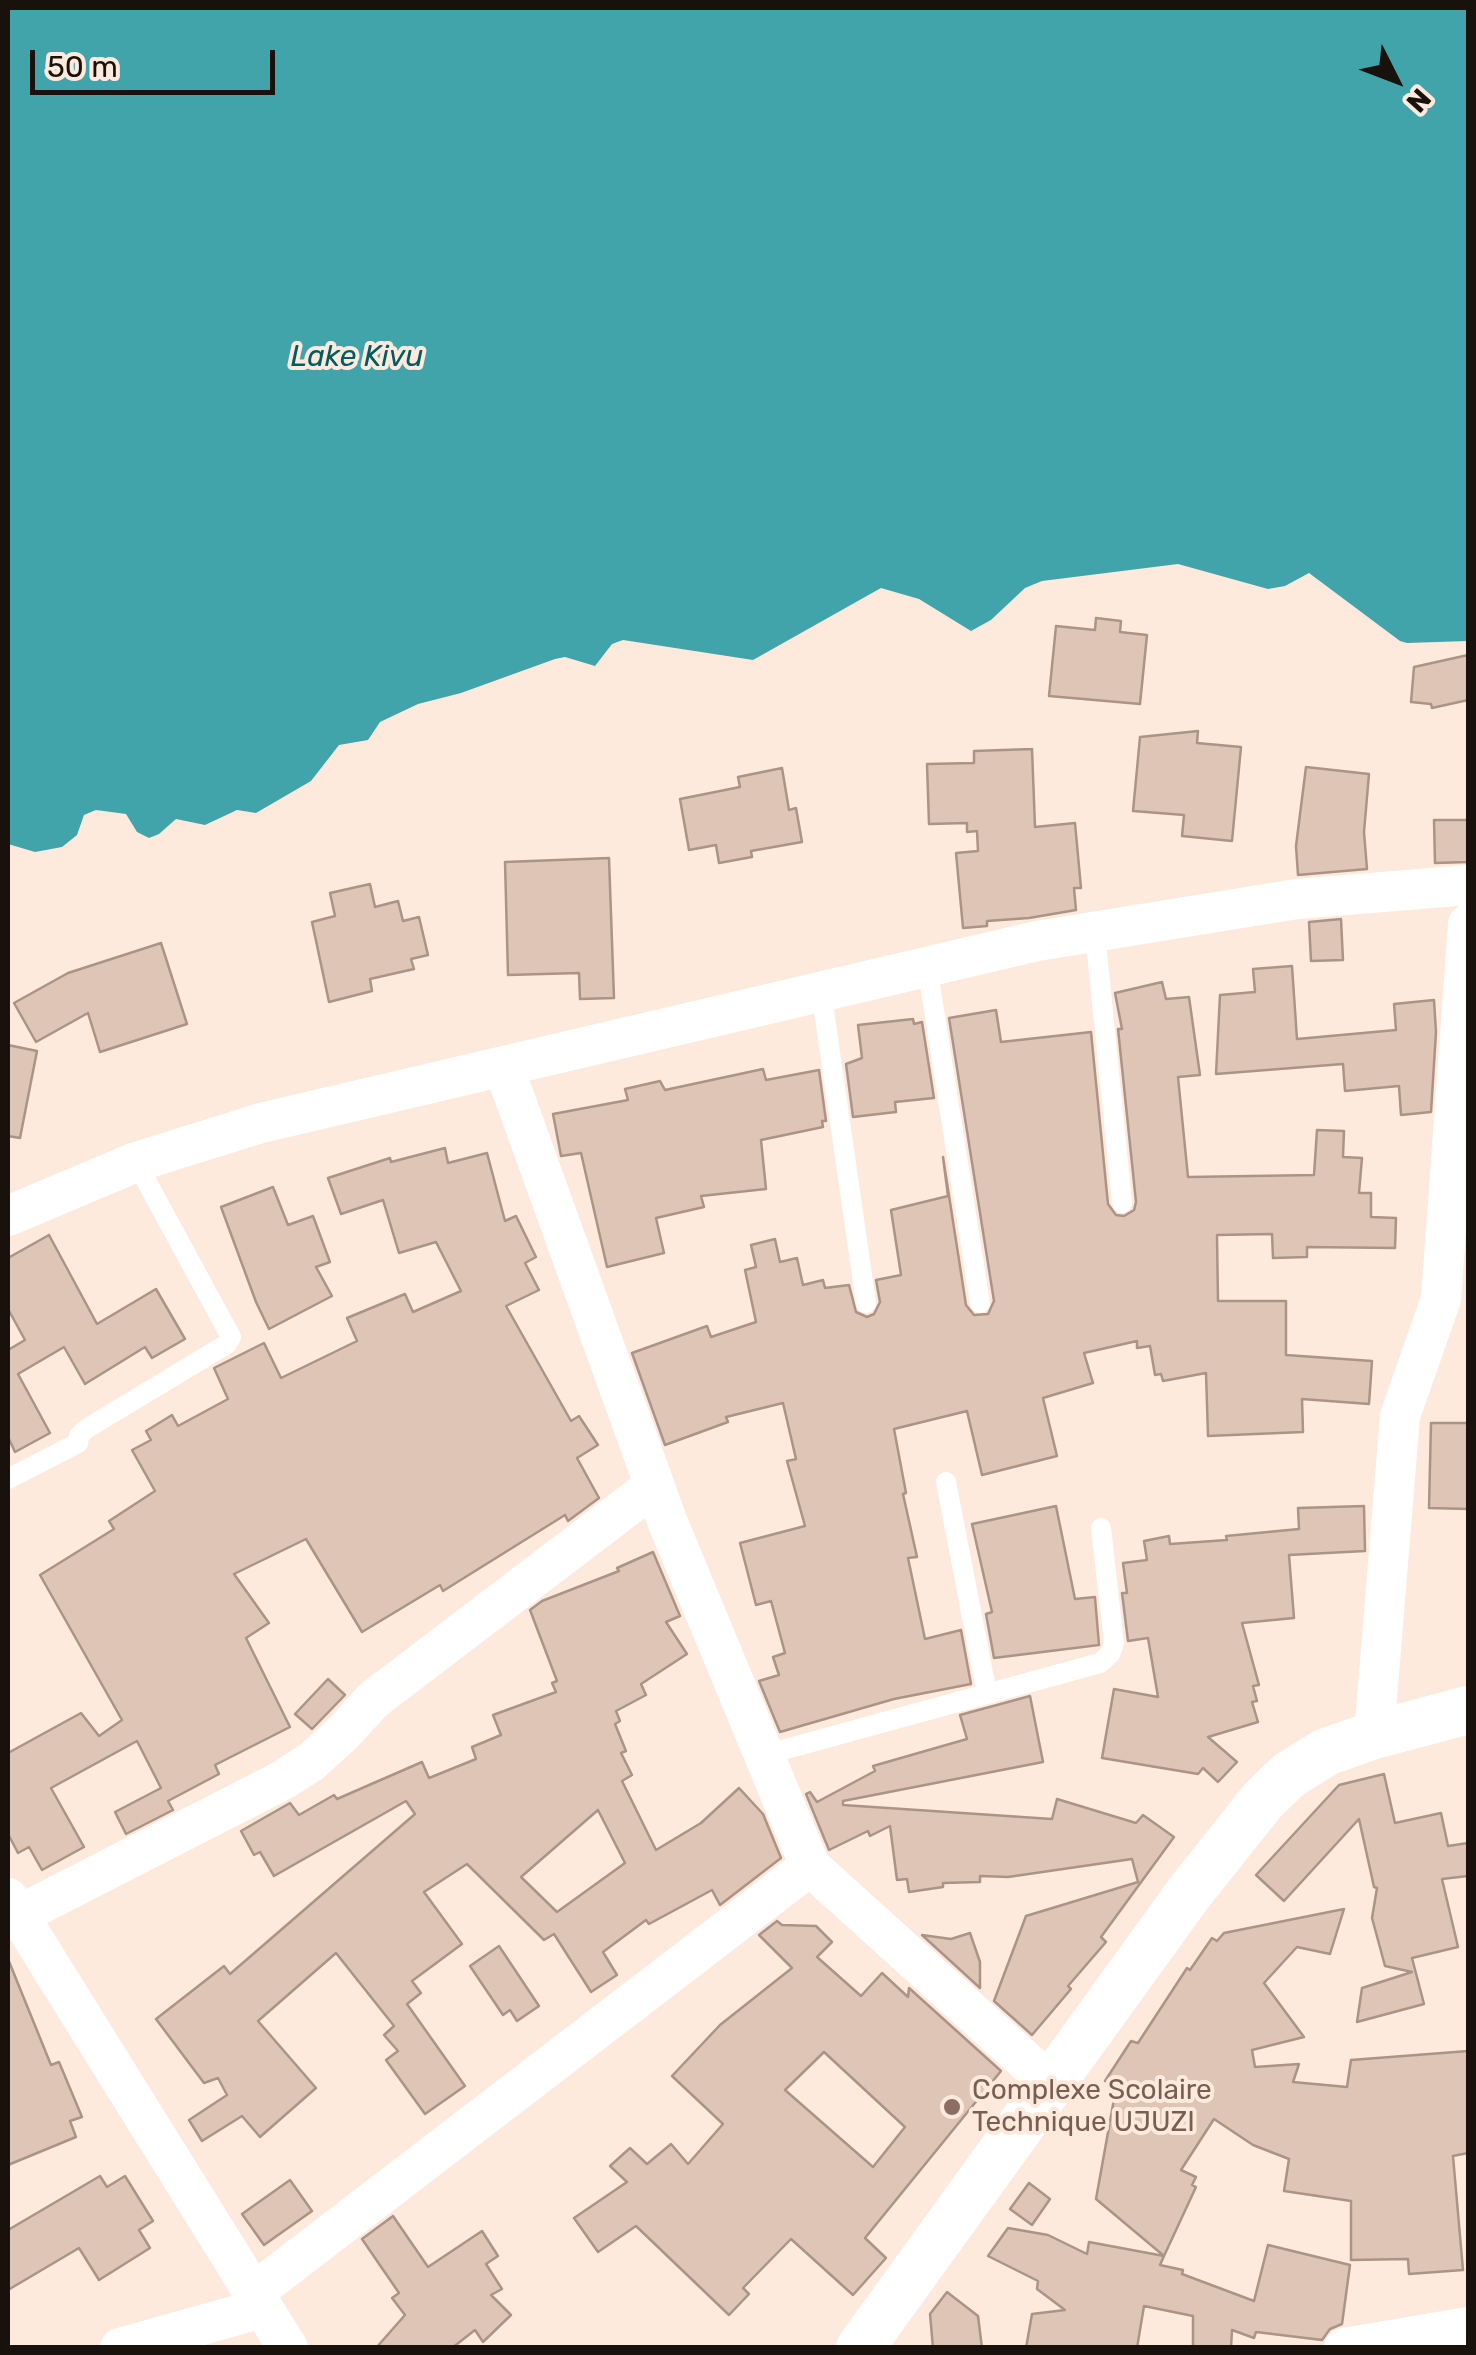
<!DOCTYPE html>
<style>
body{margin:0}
#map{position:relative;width:1476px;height:2355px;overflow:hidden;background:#feeadd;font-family:Rubik,sans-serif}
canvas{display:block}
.frame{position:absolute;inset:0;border:10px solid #19110b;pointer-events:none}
.north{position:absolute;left:1346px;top:30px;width:100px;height:100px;-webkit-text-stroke:8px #feeadd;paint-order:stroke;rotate:132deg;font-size:28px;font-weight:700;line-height:40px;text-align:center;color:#19110b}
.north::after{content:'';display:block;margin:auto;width:35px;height:45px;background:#19110b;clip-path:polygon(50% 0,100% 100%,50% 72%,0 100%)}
.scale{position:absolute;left:30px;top:50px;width:245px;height:45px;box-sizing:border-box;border:5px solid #19110b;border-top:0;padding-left:12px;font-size:30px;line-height:35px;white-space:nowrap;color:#19110b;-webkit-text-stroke:8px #feeadd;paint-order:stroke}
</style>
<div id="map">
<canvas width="1476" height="2355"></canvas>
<div class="frame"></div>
<div class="north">N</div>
<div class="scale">50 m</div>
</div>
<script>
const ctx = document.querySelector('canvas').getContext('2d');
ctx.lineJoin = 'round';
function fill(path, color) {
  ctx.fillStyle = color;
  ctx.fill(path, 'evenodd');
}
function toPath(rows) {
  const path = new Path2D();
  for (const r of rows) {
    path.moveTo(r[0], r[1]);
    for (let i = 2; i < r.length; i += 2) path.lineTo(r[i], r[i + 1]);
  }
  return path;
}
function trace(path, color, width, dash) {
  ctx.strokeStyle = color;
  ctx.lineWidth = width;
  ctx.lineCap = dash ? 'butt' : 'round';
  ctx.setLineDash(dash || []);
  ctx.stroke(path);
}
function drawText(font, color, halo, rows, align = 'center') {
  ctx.font = font + ' Rubik,sans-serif';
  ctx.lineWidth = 8;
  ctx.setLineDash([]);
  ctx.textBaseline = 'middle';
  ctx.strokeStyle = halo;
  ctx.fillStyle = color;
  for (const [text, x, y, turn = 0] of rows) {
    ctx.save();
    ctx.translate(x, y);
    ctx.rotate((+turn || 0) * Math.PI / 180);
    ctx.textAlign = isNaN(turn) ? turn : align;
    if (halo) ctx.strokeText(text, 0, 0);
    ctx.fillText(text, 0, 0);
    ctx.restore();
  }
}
fill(toPath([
 [8,8,1468,8,1468,641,1407,643,1400,641,1309,573,1285,586,1268,589,1178,564,1042,581,1025,588,991,620,971,631,919,599,881,588,753,660,623,640,612,644,595,666,565,657,555,659,461,693,418,704,380,722,368,740,339,745,311,781,256,813,237,810,205,825,176,819,159,834,149,838,137,832,126,814,96,810,84,815,77,835,62,847,35,852,8,844]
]), '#41a4aa');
const building = toPath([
 [1096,618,1121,621,1120,632,1147,635,1140,704,1049,696,1056,626,1095,630,1096,618],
 [1468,655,1468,700,1432,708,1431,704,1411,702,1414,667,1468,655],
 [1198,731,1197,743,1241,747,1232,841,1182,836,1184,815,1133,811,1140,737,1198,731],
 [1032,749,1035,827,1075,823,1081,888,1074,888,1076,910,1029,918,987,921,987,926,963,928,956,853,978,851,977,831,967,832,967,823,929,824,927,764,974,763,974,751,1032,749],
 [1306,767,1369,774,1364,832,1367,869,1298,875,1296,846,1306,767],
 [782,768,789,810,796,808,802,842,751,851,752,857,719,863,716,845,689,850,680,799,740,787,738,777,782,768],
 [1434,820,1468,820,1468,862,1435,863,1434,820],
 [609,858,614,998,580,999,579,973,508,975,505,862,609,858],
 [370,884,375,907,398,901,403,921,419,917,428,955,411,959,414,969,370,979,372,991,329,1002,312,922,335,916,330,893,370,884],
 [1341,919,1343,960,1311,961,1309,922,1341,919],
 [161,943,187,1024,100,1052,88,1013,36,1042,14,1003,68,973,161,943],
 [1292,966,1297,1039,1396,1030,1394,1004,1434,1000,1436,1032,1431,1112,1401,1115,1399,1086,1345,1091,1343,1064,1216,1074,1220,995,1255,992,1253,969,1292,966],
 [1162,982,1166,999,1189,997,1200,1075,1178,1077,1188,1177,1314,1175,1317,1130,1344,1131,1343,1157,1362,1158,1359,1193,1371,1193,1371,1217,1396,1218,1395,1248,1307,1247,1307,1257,1273,1258,1272,1234,1217,1235,1218,1301,1286,1301,1286,1355,1372,1361,1369,1404,1302,1399,1303,1432,1208,1436,1206,1373,1163,1381,1161,1374,1155,1375,1150,1346,1137,1348,1137,1341,1084,1353,1093,1383,1043,1398,1057,1456,982,1475,967,1411,894,1429,906,1493,903,1494,917,1557,908,1558,925,1639,961,1630,971,1684,894,1699,780,1732,759,1681,779,1675,773,1657,785,1653,771,1601,756,1605,740,1543,805,1526,787,1461,796,1459,783,1403,726,1417,728,1422,665,1445,632,1353,707,1326,711,1337,756,1322,745,1270,756,1267,751,1245,775,1239,780,1262,797,1258,803,1285,823,1280,825,1288,849,1285,856,1312,867,1317,874,1314,880,1302,876,1280,901,1275,891,1210,948,1196,943,1157,966,1305,974,1315,988,1314,994,1301,949,1018,996,1010,1001,1042,1091,1032,1108,1204,1116,1215,1124,1216,1134,1210,1136,1202,1118,1029,1122,1029,1115,993,1162,982],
 [913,1019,914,1024,922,1022,934,1098,895,1102,896,1112,853,1117,846,1064,862,1058,858,1025,913,1019],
 [8,1045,37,1051,20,1138,8,1136,8,1045],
 [763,1069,766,1080,819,1070,826,1121,822,1121,823,1127,761,1140,766,1189,701,1196,704,1207,656,1218,664,1253,607,1267,581,1153,561,1156,553,1114,628,1100,625,1089,660,1081,665,1090,763,1069],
 [445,1148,448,1163,487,1153,505,1221,516,1216,536,1257,525,1263,539,1290,506,1306,571,1421,579,1416,598,1445,577,1458,599,1498,568,1521,565,1515,443,1591,440,1585,362,1632,306,1539,234,1574,269,1623,246,1638,290,1727,215,1765,219,1774,168,1801,173,1810,126,1834,115,1812,161,1788,137,1741,51,1788,84,1847,42,1870,29,1847,18,1853,8,1834,8,1753,81,1713,99,1736,122,1720,40,1575,114,1529,109,1521,155,1491,132,1450,151,1440,146,1431,172,1415,178,1426,228,1399,214,1368,264,1343,281,1378,357,1341,347,1318,405,1294,413,1312,461,1291,436,1242,399,1253,383,1200,341,1214,328,1178,390,1158,391,1162,445,1148],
 [273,1187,288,1225,313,1216,330,1262,316,1267,332,1296,269,1329,256,1302,221,1207,273,1187],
 [49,1235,97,1324,156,1289,185,1339,152,1358,145,1347,85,1384,64,1347,18,1374,50,1433,15,1452,8,1437,8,1350,25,1340,8,1309,8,1258,49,1235],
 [1431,1423,1468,1423,1468,1509,1429,1508,1431,1423],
 [1056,1506,1075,1599,1095,1597,1099,1645,994,1658,986,1614,992,1612,972,1524,1056,1506],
 [1364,1506,1365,1551,1289,1555,1294,1618,1242,1623,1259,1685,1253,1686,1257,1701,1252,1702,1258,1722,1208,1737,1237,1762,1218,1782,1203,1768,1198,1774,1102,1758,1114,1689,1158,1697,1148,1638,1128,1641,1122,1593,1127,1593,1123,1563,1147,1560,1144,1541,1169,1536,1170,1544,1227,1540,1226,1536,1299,1529,1298,1508,1364,1506],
 [653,1552,680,1616,666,1622,687,1654,641,1684,646,1695,616,1711,620,1721,615,1724,626,1751,621,1753,632,1775,622,1781,656,1850,701,1823,739,1788,763,1814,781,1858,720,1905,712,1890,649,1924,646,1920,603,1952,617,1975,591,1992,554,1934,544,1940,467,1864,424,1892,462,1944,412,1981,421,1993,407,2004,465,2086,425,2114,386,2060,398,2051,384,2035,394,2026,336,1953,258,2021,316,2088,260,2137,242,2116,202,2141,189,2120,227,2095,218,2078,204,2083,156,2019,224,1966,230,1974,415,1814,406,1801,274,1876,260,1852,254,1855,241,1831,290,1803,299,1815,334,1795,337,1799,422,1762,429,1778,476,1759,472,1747,501,1735,493,1715,556,1692,552,1683,557,1681,530,1610,542,1601,619,1571,617,1568,653,1552],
 [598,1810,625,1863,557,1912,521,1877,598,1810],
 [328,1679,345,1695,312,1729,295,1714,328,1679],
 [1030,1696,1043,1762,843,1801,843,1805,1052,1819,1057,1799,1136,1823,1143,1815,1174,1837,1101,1937,1106,1942,1068,1986,1071,1989,1032,2035,994,2001,1026,1916,1138,1882,1132,1859,1008,1877,980,1876,980,1882,943,1883,943,1887,909,1892,907,1879,897,1880,890,1826,870,1836,868,1831,829,1850,806,1794,810,1792,817,1802,875,1771,873,1766,967,1739,960,1715,1030,1696],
 [1384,1774,1395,1823,1441,1813,1448,1846,1468,1843,1468,1876,1442,1879,1458,1947,1412,1958,1424,2004,1357,2022,1362,1988,1412,1972,1385,1966,1372,1918,1377,1888,1374,1887,1359,1819,1284,1901,1256,1875,1339,1785,1384,1774],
 [1344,1909,1330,1954,1297,1947,1264,1983,1304,2037,1252,2050,1255,2067,1299,2064,1293,2082,1347,2087,1351,2060,1468,2051,1468,2153,1453,2156,1463,2270,1409,2274,1408,2259,1351,2260,1351,2201,1284,2191,1289,2159,1253,2145,1214,2119,1181,2170,1196,2177,1192,2185,1196,2187,1164,2256,1096,2199,1116,2088,1105,2081,1131,2041,1138,2043,1187,1968,1190,1970,1212,1938,1217,1941,1224,1933,1344,1909],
 [777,1921,782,1925,816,1926,832,1942,817,1957,861,1996,882,1973,908,1997,909,1988,1001,2071,865,2238,886,2258,853,2295,791,2239,743,2288,749,2294,729,2315,636,2226,598,2252,574,2218,627,2182,610,2166,630,2148,647,2164,671,2144,688,2164,723,2124,672,2076,720,2025,792,1968,759,1935,777,1921],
 [824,2052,905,2127,873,2167,785,2090,824,2052],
 [970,1933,980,1962,980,1988,922,1935,951,1939,970,1933],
 [499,1946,539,2006,517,2021,510,2010,503,2015,470,1966,499,1946],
 [8,1959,51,2065,59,2062,82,2117,70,2121,76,2137,8,2165,8,1959],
 [100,2176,107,2187,125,2176,153,2221,139,2230,150,2248,99,2280,79,2248,8,2290,8,2230,100,2176],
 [290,2180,312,2211,264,2245,242,2214,290,2180],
 [1029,2183,1050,2199,1032,2225,1010,2209,1029,2183],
 [393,2216,428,2267,482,2231,498,2256,486,2264,502,2289,491,2295,511,2315,483,2342,475,2330,452,2348,376,2348,405,2315,392,2298,399,2293,362,2239,393,2216],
 [1008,2228,1048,2235,1087,2254,1089,2242,1164,2256,1160,2265,1183,2270,1182,2274,1254,2301,1268,2245,1350,2265,1342,2324,1330,2329,1322,2340,1256,2332,1254,2338,1232,2330,1231,2348,1193,2348,1193,2316,1144,2306,1137,2348,1026,2348,1032,2314,1065,2310,1037,2289,1038,2281,988,2256,1008,2228],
 [947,2292,978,2316,982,2348,933,2348,930,2314,947,2292]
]);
fill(building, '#dec5b6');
trace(building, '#ab9485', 2.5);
trace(toPath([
 [1095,932,1122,1203],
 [927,966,980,1303],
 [821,990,866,1303],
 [8,1479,78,1443,79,1436,86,1429,227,1344,231,1337,136,1162],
 [946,1482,987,1694],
 [764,1755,1100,1663,1110,1654,1114,1643,1101,1528]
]), '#fff', 20);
trace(toPath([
 [504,1068,668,1523,810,1866,1051,2084],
 [8,1216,136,1162,261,1123,1037,941,1297,899,1468,885],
 [1374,1735,1400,1416,1441,1299,1468,924],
 [8,1898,288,2348],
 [19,1915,281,1781,311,1762,343,1733,373,1700,654,1486],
 [253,2293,810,1866],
 [120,2348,262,2308],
 [1344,2348,1468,2327]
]), '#fff', 40);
trace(toPath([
 [860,2348,1189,1893,1263,1800,1289,1775,1326,1752,1374,1735,1468,1710]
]), '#fff', 48);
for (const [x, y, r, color] of [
 [952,2107,10,"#8d6e63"]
]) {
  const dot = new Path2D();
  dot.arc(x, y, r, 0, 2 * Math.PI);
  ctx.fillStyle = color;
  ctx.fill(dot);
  trace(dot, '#feeadd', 4);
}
drawText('28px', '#785e54', '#feeadd', [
 ["Complexe Scolaire",972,2091],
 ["Technique UJUZI",972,2123]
], 'left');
drawText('italic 30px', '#025b60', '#feeadd', [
 ["Lake Kivu",357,357]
]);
</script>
